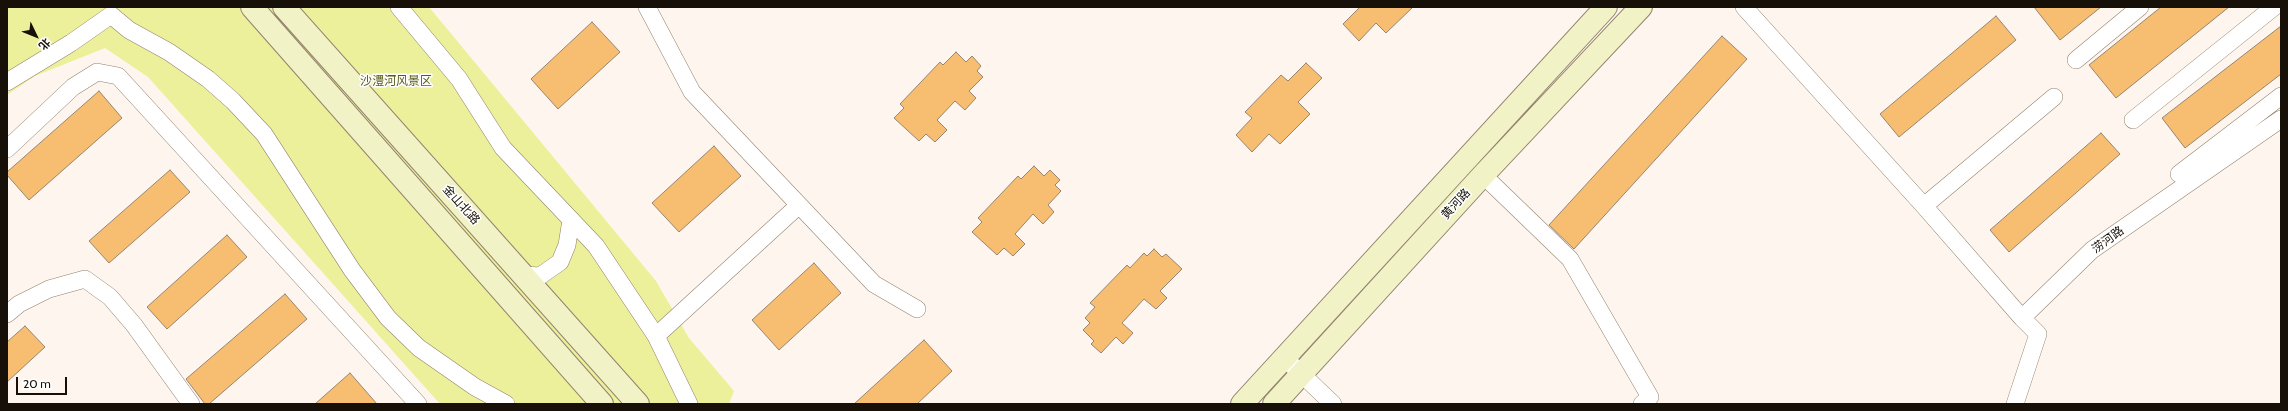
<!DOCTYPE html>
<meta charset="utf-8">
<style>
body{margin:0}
#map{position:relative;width:2288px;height:411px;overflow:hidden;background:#fef6ee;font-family:Cabin,"Noto Sans SC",sans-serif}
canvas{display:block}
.frame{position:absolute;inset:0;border:8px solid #161008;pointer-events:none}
.north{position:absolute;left:16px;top:16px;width:40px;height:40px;-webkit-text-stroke:3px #fff;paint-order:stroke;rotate:133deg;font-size:11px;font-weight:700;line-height:16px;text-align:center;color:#161008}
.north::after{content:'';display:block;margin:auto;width:14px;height:18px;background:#161008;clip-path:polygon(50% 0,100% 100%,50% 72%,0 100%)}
.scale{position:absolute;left:16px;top:377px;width:51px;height:18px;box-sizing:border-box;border:2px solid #161008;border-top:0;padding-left:5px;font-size:12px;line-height:14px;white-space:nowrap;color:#161008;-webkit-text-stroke:3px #fff;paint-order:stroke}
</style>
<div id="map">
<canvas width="2288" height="411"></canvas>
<div class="frame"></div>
<div class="north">北</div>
<div class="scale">20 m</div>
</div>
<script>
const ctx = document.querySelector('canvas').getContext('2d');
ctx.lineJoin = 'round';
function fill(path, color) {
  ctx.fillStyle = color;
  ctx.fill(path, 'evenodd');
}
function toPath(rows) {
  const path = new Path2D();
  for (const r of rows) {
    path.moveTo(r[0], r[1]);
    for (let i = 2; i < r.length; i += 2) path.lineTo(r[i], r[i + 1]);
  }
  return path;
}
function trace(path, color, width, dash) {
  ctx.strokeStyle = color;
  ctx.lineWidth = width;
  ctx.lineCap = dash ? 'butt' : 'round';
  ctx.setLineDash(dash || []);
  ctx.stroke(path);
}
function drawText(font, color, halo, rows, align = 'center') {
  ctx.font = font + ' Cabin,"Noto Sans SC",sans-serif';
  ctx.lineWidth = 3;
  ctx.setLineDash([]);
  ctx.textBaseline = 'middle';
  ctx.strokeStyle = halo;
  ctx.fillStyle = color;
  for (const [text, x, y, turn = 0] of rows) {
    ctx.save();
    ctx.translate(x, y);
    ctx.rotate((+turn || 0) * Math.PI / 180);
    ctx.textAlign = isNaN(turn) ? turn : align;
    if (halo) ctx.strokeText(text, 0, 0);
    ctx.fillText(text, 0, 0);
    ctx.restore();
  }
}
fill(toPath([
 [7,7,429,7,656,281,689,338,734,391,729,404,440,404,148,77,105,48,35,76,7,95]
]), '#ecf09b');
const building = toPath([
 [1360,7,1413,7,1386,33,1376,23,1359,41,1343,24,1360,7],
 [2034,7,2101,7,2060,40,2034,7],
 [2161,7,2229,7,2116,98,2089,65,2161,7],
 [1996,16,2016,40,1899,137,1880,114,1996,16],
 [592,22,620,52,558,109,531,79,592,22],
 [2281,26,2281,74,2185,148,2162,118,2281,26],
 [1722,36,1747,59,1574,249,1549,225,1722,36],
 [956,52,966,62,972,56,981,66,977,71,983,77,969,91,976,98,965,110,955,101,937,120,947,130,935,142,926,134,919,141,894,118,904,108,900,104,940,62,943,65,956,52],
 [1306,63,1322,78,1298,102,1310,114,1280,144,1269,134,1252,152,1236,135,1252,118,1245,112,1281,75,1288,81,1306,63],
 [99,91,122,118,29,200,7,175,7,172,99,91],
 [2101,133,2120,154,2009,252,1990,230,2101,133],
 [714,146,741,176,679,232,652,203,714,146],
 [1034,166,1044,176,1050,170,1060,180,1055,185,1061,191,1048,205,1054,212,1043,224,1033,214,1015,234,1025,244,1013,256,1004,248,997,255,972,232,982,222,978,218,1018,176,1021,179,1034,166],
 [170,170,190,192,109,263,89,241,170,170],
 [227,235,247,257,167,329,147,307,227,235],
 [1154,249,1162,257,1166,254,1182,269,1160,291,1167,298,1156,309,1144,299,1122,323,1133,333,1123,344,1116,337,1101,353,1091,344,1094,341,1083,330,1090,323,1085,318,1095,307,1090,303,1127,265,1130,268,1144,253,1147,256,1154,249],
 [814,263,841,293,779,350,752,320,814,263],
 [285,294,307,319,209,404,205,404,186,379,285,294],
 [25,326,45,347,7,382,7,342,25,326],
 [924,340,952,371,917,404,854,404,924,340],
 [350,373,377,404,315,404,350,373]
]);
fill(building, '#f7bd71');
trace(building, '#968571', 1);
const minor = toPath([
 [399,7,459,79,503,148,596,246,656,336,689,404],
 [647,7,692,92,874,284,917,309],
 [1744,7,1924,206,2022,318],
 [2076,60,2140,7],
 [7,82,71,43,111,15,129,30,169,52,208,79,233,101,264,134,352,270,388,318,419,348,475,387,506,404],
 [2133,120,2274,7],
 [7,149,73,87,97,72,118,76,418,404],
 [2179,174,2281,96],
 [1483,175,1570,259,1650,397,1642,404],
 [1924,206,2054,97],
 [523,275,540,276,560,262,567,245,571,220],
 [7,314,19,304,49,289,85,279,110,297,134,325,191,404],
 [656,336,798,206],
 [1292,365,1333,404],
 [2015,404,2038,334,2022,318,2092,250,2281,119]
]);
const secondary = toPath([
 [252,7,602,404],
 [284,7,638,404],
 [1242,404,1606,7],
 [1274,404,1483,175,1641,7]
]);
trace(minor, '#93826e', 18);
trace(secondary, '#93826e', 24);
trace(minor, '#fff', 17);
trace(secondary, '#f1f2c5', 22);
drawText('12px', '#5a5b18', '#fff', [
 ["沙澧河风景区",396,81]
]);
drawText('12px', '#161008', '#fff', [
 ["黄河路",1456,204,-48],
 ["金山北路",461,205,48],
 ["涝河路",2108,240,-36]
]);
</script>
